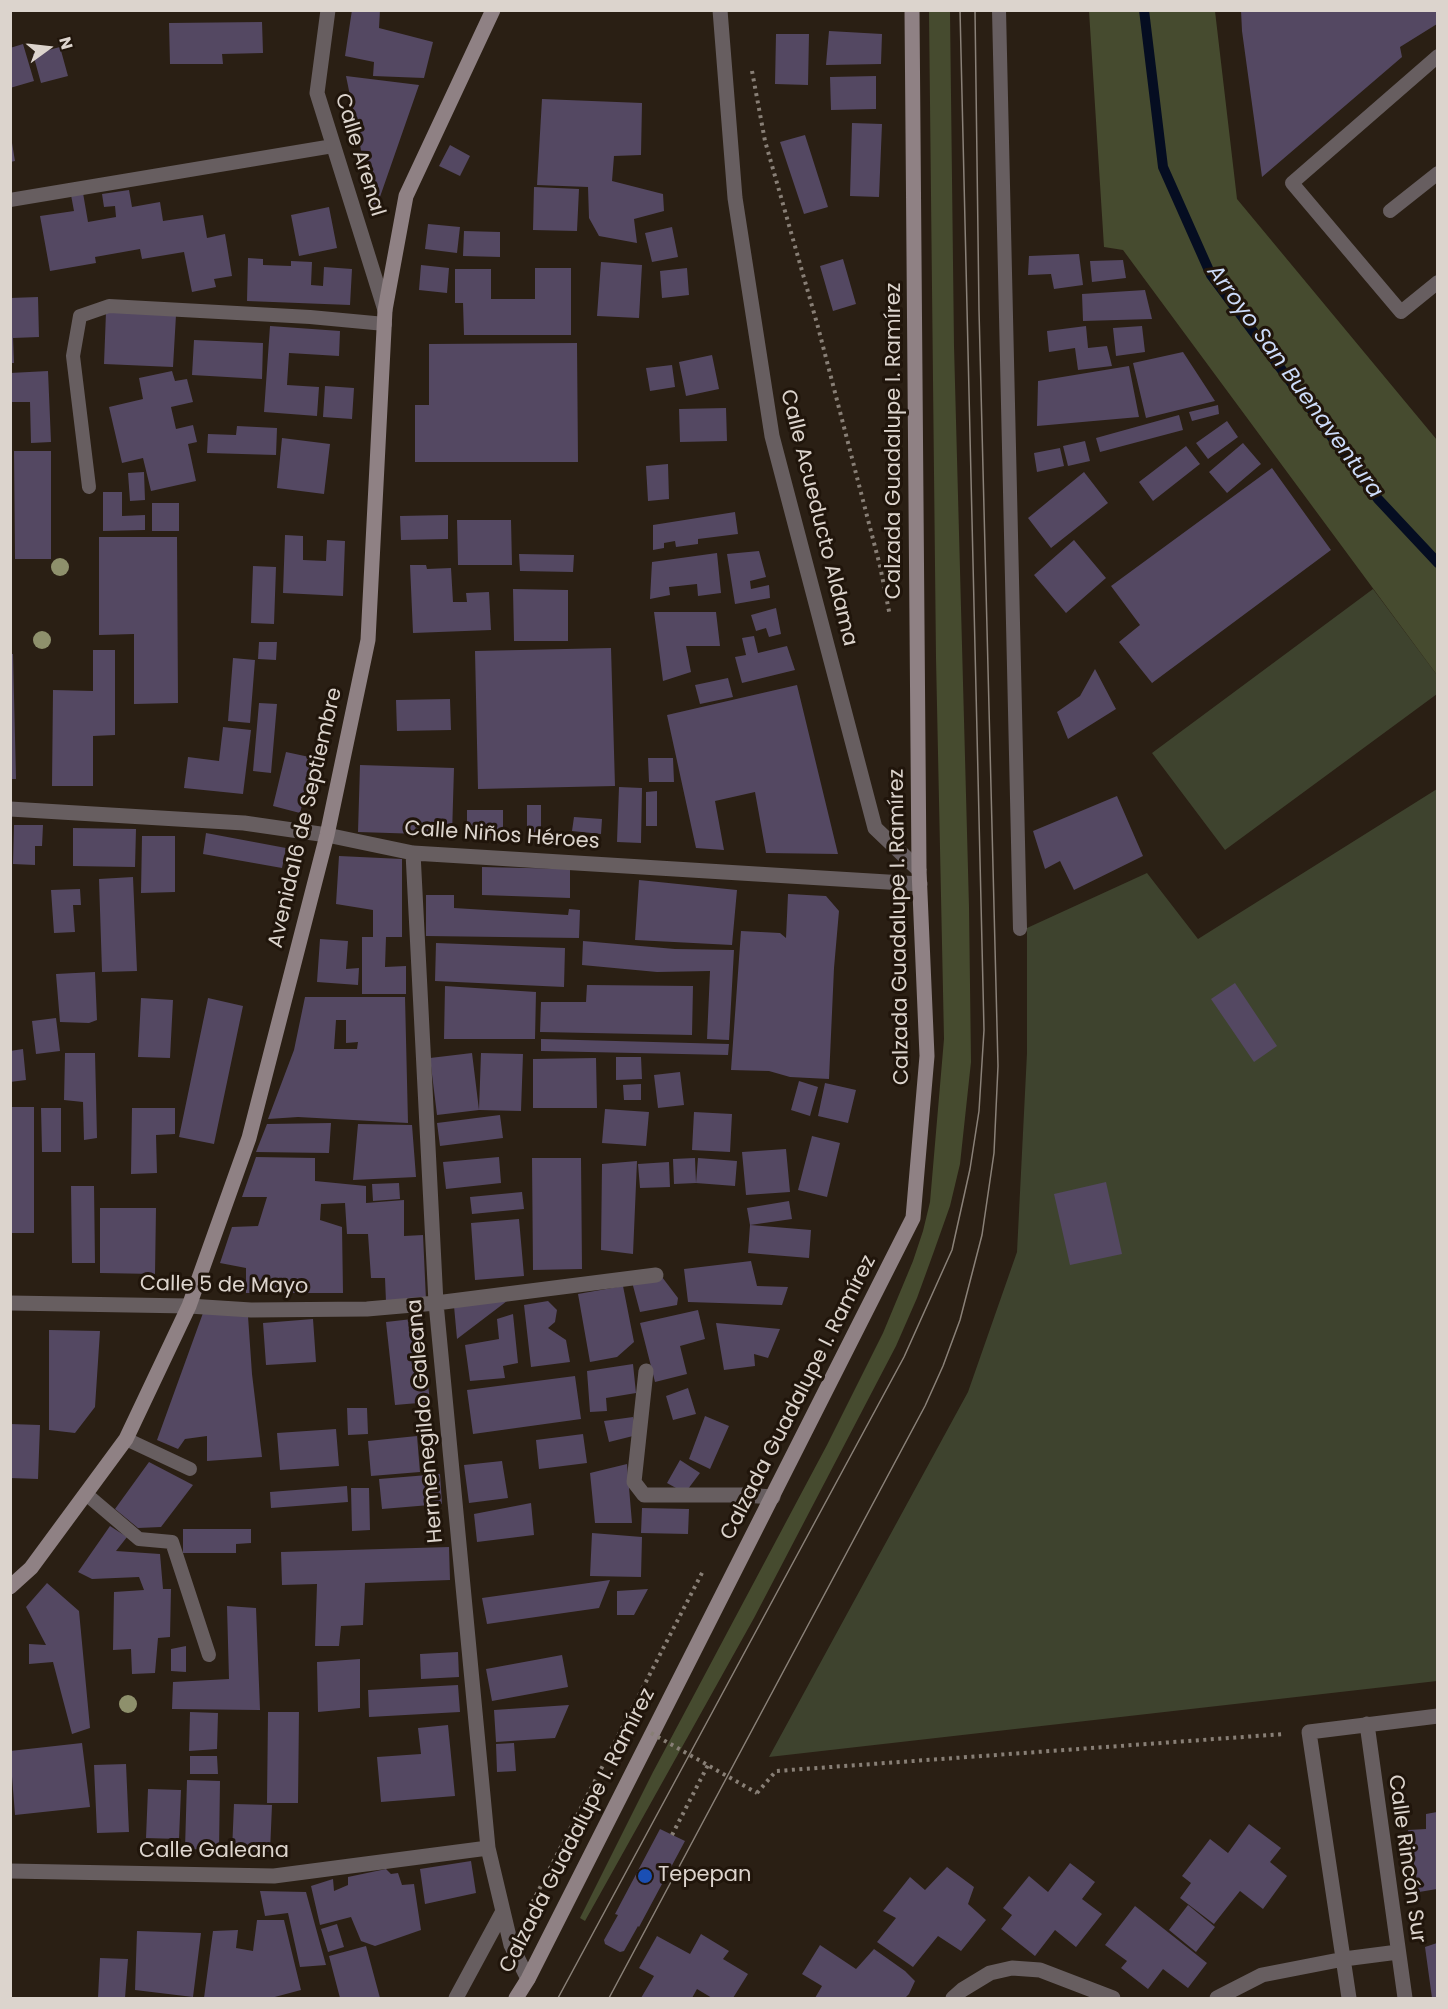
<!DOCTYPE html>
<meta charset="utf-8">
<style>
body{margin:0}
#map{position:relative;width:1448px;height:2009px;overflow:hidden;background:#2a1f14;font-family:Poppins,sans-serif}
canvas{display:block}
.frame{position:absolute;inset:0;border:12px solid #dcd4cd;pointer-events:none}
.north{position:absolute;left:18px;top:18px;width:60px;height:60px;-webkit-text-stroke:4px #20150b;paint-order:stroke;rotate:75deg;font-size:16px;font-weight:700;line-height:24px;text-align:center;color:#dcd4cd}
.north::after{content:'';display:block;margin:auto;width:21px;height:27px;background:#dcd4cd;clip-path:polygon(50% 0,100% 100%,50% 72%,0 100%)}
</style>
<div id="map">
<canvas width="1448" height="2009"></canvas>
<div class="frame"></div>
<div class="north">N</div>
</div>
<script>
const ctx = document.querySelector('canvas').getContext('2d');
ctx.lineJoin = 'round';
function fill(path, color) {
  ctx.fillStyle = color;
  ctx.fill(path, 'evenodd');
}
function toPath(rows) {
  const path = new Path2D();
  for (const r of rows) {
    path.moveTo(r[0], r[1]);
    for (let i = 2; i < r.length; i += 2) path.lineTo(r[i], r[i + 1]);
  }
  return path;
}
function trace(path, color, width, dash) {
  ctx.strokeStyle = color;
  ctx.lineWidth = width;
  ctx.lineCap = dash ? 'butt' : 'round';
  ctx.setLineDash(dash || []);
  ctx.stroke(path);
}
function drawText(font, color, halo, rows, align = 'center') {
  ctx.font = font + ' Poppins,sans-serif';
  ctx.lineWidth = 6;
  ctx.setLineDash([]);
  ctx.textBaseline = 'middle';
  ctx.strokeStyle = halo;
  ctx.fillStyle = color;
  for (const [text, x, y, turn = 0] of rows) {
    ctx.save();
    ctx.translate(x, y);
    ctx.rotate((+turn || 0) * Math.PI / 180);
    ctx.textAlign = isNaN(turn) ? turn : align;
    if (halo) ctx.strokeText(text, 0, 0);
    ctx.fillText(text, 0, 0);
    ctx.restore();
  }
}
fill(toPath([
 [1373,589,1437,675,1437,694,1225,850,1152,753],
 [1437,789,1437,1681,769,1757,968,1392,1017,1252,1027,1053,1027,928,1147,873,1198,939]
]), '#3e432e');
fill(toPath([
 [929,11,950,11,954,346,969,907,971,1062,960,1164,950,1206,933,1254,917,1298,896,1346,754,1618,585,1921,580,1918,653,1772,827,1445,883,1333,913,1261,923,1231,930,1202,944,1039,936,658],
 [1089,11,1215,11,1237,199,1437,440,1437,675,1123,250,1104,247]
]), '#464b2f');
trace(toPath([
 [1144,10,1163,167,1211,275,1378,499,1438,563]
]), '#050d21', 10);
fill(toPath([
 [352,10,380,10,379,28,433,42,424,78,373,76,374,62,345,56],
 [1241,10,1437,10,1437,24,1400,47,1402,57,1262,177,1242,31],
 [262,22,263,53,222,54,223,64,170,64,169,23],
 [829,31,882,34,881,64,826,65],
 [776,34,809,34,808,85,775,84],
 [23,44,34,81,10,88,10,48],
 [60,47,68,76,41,83,33,54],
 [346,76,419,85,374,214],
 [876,76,876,109,831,110,830,77],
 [542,99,642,103,641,155,614,156,612,181,663,194,664,211,634,219,637,243,599,236,589,218,588,187,537,185],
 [852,123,882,124,879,197,850,196],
 [805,135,828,207,804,214,780,142],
 [12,143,15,161,10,162,10,144],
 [450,145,470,156,460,176,439,166],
 [534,187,579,189,577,231,533,230],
 [129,190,132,207,160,202,163,221,203,215,207,238,225,234,232,276,214,279,216,287,192,292,184,252,142,259,140,249,95,257,96,263,50,271,40,216,74,211,71,195,83,193,88,222,116,217,115,206,104,207,102,194],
 [329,207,337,248,299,256,291,215],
 [428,224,460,227,457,253,425,249],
 [672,227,678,257,652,262,645,233],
 [464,231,500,232,500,257,463,256],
 [1079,254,1083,285,1054,289,1051,274,1028,275,1029,256],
 [248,258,263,259,263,265,291,266,291,261,312,262,311,285,323,286,324,267,352,269,350,305,247,301],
 [843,259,856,304,833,311,820,266],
 [1123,260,1126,278,1092,282,1090,261],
 [601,262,642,265,639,318,597,316],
 [421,265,449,268,447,293,419,290],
 [535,268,571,268,571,335,464,335,463,303,455,303,455,269,491,269,491,299,535,299],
 [687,268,689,295,662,298,660,271],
 [1145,290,1152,319,1083,321,1082,294],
 [38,297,39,337,13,338,14,363,10,363,10,298],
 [106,312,176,315,173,367,104,364],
 [270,326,340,331,339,356,289,353,287,385,319,387,317,416,264,412],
 [1086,326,1088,348,1107,346,1112,366,1078,370,1075,348,1049,352,1047,331],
 [1142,326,1145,352,1116,356,1113,328],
 [194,340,263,343,262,379,192,375],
 [577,343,578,462,415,462,415,405,429,405,429,344],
 [1183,352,1215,401,1146,418,1133,363],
 [712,355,719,389,686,396,679,362],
 [672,365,675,387,650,391,646,368],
 [1129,366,1139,417,1037,426,1038,381],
 [48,371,51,442,31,443,30,402,10,402,10,373],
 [172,371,175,381,187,379,193,402,171,407,176,429,193,425,197,442,188,444,196,481,151,491,143,458,122,463,109,407,143,399,139,378],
 [325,386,354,388,352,419,323,417],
 [1218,405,1219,414,1192,421,1189,412],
 [726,408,727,441,680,442,679,409],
 [1179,415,1183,430,1100,452,1096,438],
 [1227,421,1238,437,1208,459,1196,443],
 [237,426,277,428,276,455,207,453,208,434,236,435],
 [282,438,330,444,324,494,277,488],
 [1085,441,1090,461,1068,466,1063,446],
 [1243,443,1261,464,1227,493,1209,472],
 [1186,446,1200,464,1153,501,1139,482],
 [1060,448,1064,466,1037,472,1034,453],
 [14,451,51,451,51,559,15,559],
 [668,464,669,499,648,501,646,466],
 [1272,468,1331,550,1152,683,1119,642,1140,625,1111,586],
 [144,472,145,500,130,501,128,473],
 [1084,472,1108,503,1051,548,1028,518],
 [103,492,122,492,122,516,145,515,145,530,103,531],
 [152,503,179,503,179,531,152,531],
 [735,512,738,534,698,539,698,544,676,547,675,541,664,543,664,548,653,550,653,525],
 [448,515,448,539,401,540,400,516],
 [457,520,511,520,512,565,458,565],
 [285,535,303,536,303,560,326,561,327,540,345,541,343,596,283,593],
 [99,537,177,537,178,703,134,704,134,634,99,635],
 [1074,540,1106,578,1066,613,1034,575],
 [759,551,766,577,750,581,751,589,769,585,770,598,735,604,727,554],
 [717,553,721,593,698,596,697,584,669,587,670,595,650,599,652,562],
 [519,554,574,555,573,572,520,571],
 [410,565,426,565,427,569,451,568,453,602,467,602,466,593,489,592,491,630,413,633],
 [253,566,276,567,274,624,251,623],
 [513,589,568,590,568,641,514,641],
 [776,608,781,634,769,637,766,628,756,631,751,615],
 [654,612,716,612,720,646,686,646,691,672,663,681],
 [754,636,758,653,787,646,795,670,742,683,735,657,746,655,742,638],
 [259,642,277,642,276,660,258,659],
 [611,648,615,786,478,789,475,651],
 [93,650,115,650,115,735,93,736,93,786,52,786,53,690,93,691],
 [10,654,13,654,16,779,10,779],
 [233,658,255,660,250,723,228,721],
 [1095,669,1116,709,1068,739,1057,712,1080,696],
 [728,678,733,697,700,704,695,685],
 [797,685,838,854,766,853,755,792,715,801,724,850,696,848,667,715],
 [450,699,451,730,397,731,396,700],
 [259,703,277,704,271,773,253,771],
 [223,727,251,730,243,794,184,788,188,757,219,761],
 [286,752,314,758,300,813,273,806],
 [648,758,673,758,674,782,649,782],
 [360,765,454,768,452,835,358,832],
 [619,787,642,788,641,843,617,842],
 [657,791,657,826,646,826,646,792],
 [1117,796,1143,856,1074,890,1060,861,1045,869,1033,831],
 [527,805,541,805,541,837,527,837],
 [467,810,503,810,503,838,467,838],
 [574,817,602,819,601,834,572,831],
 [14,825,43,825,42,846,35,846,35,865,13,864],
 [73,828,136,829,135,867,73,866],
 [206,833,286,848,282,868,203,854],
 [142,836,175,836,175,892,141,893],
 [339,856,402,859,402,937,386,937,385,967,406,966,406,994,362,994,362,937,373,937,373,910,336,904],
 [482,867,570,869,570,898,482,895],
 [133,877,137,971,102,972,99,879],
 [639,880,737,890,732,945,635,940],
 [80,889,81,905,73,905,75,932,54,933,51,890],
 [788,894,826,896,839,911,834,968,829,1079,790,1077,769,1071,731,1070,741,931,780,933,786,938],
 [426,895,454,895,454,908,568,915,569,909,580,910,579,938,426,936],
 [320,939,348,941,346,969,359,968,358,985,317,982],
 [583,941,675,949,734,950,729,1040,707,1039,710,971,657,972,582,965],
 [436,943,565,948,564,987,435,981],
 [95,972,97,1020,89,1023,60,1022,56,974],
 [1235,983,1277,1046,1254,1062,1211,999],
 [587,985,693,986,692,1035,540,1032,541,1002,586,1002],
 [445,986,536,992,535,1039,444,1039],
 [305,997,405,997,408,1123,298,1117,268,1119,294,1050],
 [336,1020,346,1020,346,1043,358,1042,357,1049,334,1049],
 [141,998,173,1000,170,1058,138,1057],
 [208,998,243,1006,214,1144,179,1137],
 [56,1018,60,1051,36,1054,32,1021],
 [541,1039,729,1044,728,1055,541,1051],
 [23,1049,26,1080,10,1082,10,1051],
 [65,1053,95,1053,97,1138,84,1140,83,1102,64,1100],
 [472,1053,479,1110,437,1115,430,1058],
 [481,1053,523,1054,521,1111,479,1110],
 [616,1057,641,1057,642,1079,616,1080],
 [596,1058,597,1108,533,1108,533,1059],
 [680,1072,684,1105,658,1108,654,1075],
 [799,1081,818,1087,810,1116,791,1110],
 [825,1083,856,1090,848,1123,818,1116],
 [641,1084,641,1100,624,1100,623,1085],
 [10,1107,34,1107,34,1233,10,1233],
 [41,1108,61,1108,61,1152,42,1152],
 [132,1108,175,1108,175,1134,156,1135,157,1173,131,1174],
 [605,1109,649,1112,646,1146,602,1143],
 [694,1112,732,1114,730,1152,692,1150],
 [500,1115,503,1138,440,1146,437,1123],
 [331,1123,329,1153,256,1152,267,1124],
 [358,1124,412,1125,416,1177,353,1180],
 [812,1136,840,1143,827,1197,798,1190],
 [786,1149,790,1192,746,1195,742,1152],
 [256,1157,315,1158,315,1181,366,1186,366,1203,404,1200,404,1236,423,1235,426,1300,386,1302,385,1278,371,1278,368,1234,347,1234,345,1203,321,1204,320,1220,342,1227,343,1293,246,1293,246,1268,220,1263,232,1227,258,1226,267,1197,242,1197],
 [499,1157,501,1183,446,1189,443,1162],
 [532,1158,581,1158,582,1269,533,1270],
 [695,1158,696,1183,674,1184,673,1159],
 [698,1158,737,1161,735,1186,696,1183],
 [637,1161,633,1254,601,1250,602,1164],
 [669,1162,670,1187,640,1188,638,1164],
 [1106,1182,1122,1254,1070,1265,1054,1194],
 [399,1183,400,1199,373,1201,372,1184],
 [71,1186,94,1186,95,1263,72,1263],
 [522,1192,524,1209,472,1214,470,1197],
 [789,1201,792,1219,750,1225,811,1230,809,1258,748,1253,750,1225,747,1208],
 [100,1208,156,1208,155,1274,100,1273],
 [519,1219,524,1276,475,1280,471,1223],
 [751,1261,757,1286,788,1287,782,1305,688,1302,684,1269],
 [662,1277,678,1298,677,1305,640,1312,632,1282],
 [623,1286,634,1342,617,1357,590,1362,578,1294],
 [507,1301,457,1339,454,1306],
 [548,1301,557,1310,555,1322,548,1328,566,1340,570,1362,531,1367,524,1305],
 [698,1310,705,1339,680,1346,687,1374,655,1382,640,1323],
 [203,1313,248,1316,252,1374,262,1457,207,1461,207,1436,185,1439,178,1449,157,1440],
 [513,1314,518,1363,503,1366,505,1378,470,1381,465,1345,499,1339,497,1319],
 [421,1318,430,1402,395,1405,386,1322],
 [313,1319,316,1362,266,1365,263,1323],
 [716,1323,780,1329,768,1358,754,1354,755,1366,724,1370],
 [49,1330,100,1331,95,1407,75,1433,49,1430],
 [633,1364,636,1393,606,1398,607,1411,590,1412,587,1371],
 [575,1376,581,1419,473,1434,467,1390],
 [688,1388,696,1414,673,1420,666,1396],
 [347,1408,367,1408,368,1434,348,1435],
 [705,1416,729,1426,710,1469,689,1459],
 [633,1417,637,1435,609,1442,604,1421],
 [10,1424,40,1425,38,1479,10,1478],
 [336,1429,339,1466,280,1470,277,1433],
 [583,1434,587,1463,539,1469,536,1440],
 [417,1436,420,1472,371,1476,368,1441],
 [680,1460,700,1473,685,1493,667,1483],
 [502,1461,508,1498,469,1503,464,1465],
 [149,1462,193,1485,161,1527,138,1528,115,1509],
 [627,1464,632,1523,595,1523,590,1473],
 [440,1474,442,1504,382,1509,379,1479],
 [347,1486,348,1502,271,1508,270,1492],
 [351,1488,369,1488,370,1530,352,1531],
 [531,1503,534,1535,477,1542,474,1514],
 [642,1508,689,1509,688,1534,641,1533],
 [110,1526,127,1537,116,1551,160,1554,163,1589,171,1589,170,1637,158,1638,155,1673,132,1674,131,1649,113,1650,114,1592,144,1590,139,1577,92,1579,78,1572],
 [183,1529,251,1529,251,1543,236,1544,236,1553,183,1553],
 [592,1533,642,1537,641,1577,590,1576],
 [449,1547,450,1580,365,1583,363,1625,341,1626,339,1646,315,1646,317,1584,282,1585,281,1552],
 [610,1580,599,1608,487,1624,482,1598],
 [47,1583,79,1611,90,1728,72,1734,53,1662,29,1664,29,1644,46,1645,26,1607],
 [648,1589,634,1615,617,1615,617,1591],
 [227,1606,256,1608,260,1710,172,1709,173,1682,229,1679],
 [186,1646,186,1672,171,1671,171,1649],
 [458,1652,459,1677,421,1679,420,1654],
 [562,1655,568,1687,492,1701,486,1669],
 [360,1659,360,1708,318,1712,317,1662],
 [458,1685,460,1712,369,1717,368,1690],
 [569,1705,555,1738,496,1742,494,1710],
 [190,1712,218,1713,217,1749,189,1751],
 [268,1712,299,1712,298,1803,267,1803],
 [448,1725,455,1796,381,1802,377,1757,421,1754,418,1728],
 [82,1743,90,1807,15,1815,10,1751],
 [514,1743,516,1771,497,1772,496,1744],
 [190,1756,217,1756,218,1774,190,1774],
 [126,1764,129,1832,97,1833,94,1765],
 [187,1780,220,1781,219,1850,185,1849],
 [148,1789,181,1790,179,1839,146,1838],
 [234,1804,272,1805,270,1852,232,1851],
 [1437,1812,1437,1889,1419,1892,1408,1830,1426,1829,1426,1814],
 [1249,1824,1281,1848,1270,1862,1287,1876,1263,1909,1240,1891,1214,1924,1180,1898,1191,1883,1182,1876,1210,1839,1228,1853],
 [660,1829,685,1841,639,1927,638,1926,624,1951,620,1952,605,1944,604,1940,618,1915,615,1914],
 [471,1861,476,1893,425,1904,420,1869],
 [1070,1863,1095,1882,1082,1899,1102,1914,1076,1947,1055,1930,1035,1956,1001,1929,1012,1915,1003,1908,1029,1876,1048,1892],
 [947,1867,974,1887,968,1904,986,1920,961,1951,938,1936,913,1967,877,1942,896,1918,883,1911,910,1877,925,1890],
 [386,1869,391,1874,398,1873,402,1885,414,1884,421,1930,375,1946,361,1941,351,1917,320,1925,311,1886,333,1879,334,1891,348,1885,348,1877],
 [260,1891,306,1892,326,1965,300,1967,288,1913,265,1916],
 [1188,1905,1215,1927,1196,1952,1169,1930],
 [1135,1906,1207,1963,1188,1988,1163,1969,1148,1989,1121,1968,1127,1961,1105,1945],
 [257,1920,284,1920,301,1990,271,1998,204,1998,213,1931,238,1930,236,1948,253,1951],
 [337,1924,344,1947,328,1952,321,1929],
 [137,1931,201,1933,193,1997,135,1990],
 [701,1934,729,1951,723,1959,748,1974,733,1998,712,1998,697,1989,692,1998,641,1998,654,1976,639,1968,657,1936,690,1954],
 [1437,1943,1437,1998,1432,1998,1425,1947],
 [820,1945,856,1969,874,1949,905,1971,915,1981,909,1994,905,1998,815,1998,822,1986,802,1974],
 [366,1946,380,1998,340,1998,329,1956],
 [100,1958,128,1959,125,1998,98,1998]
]), '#544862');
trace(toPath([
 [752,71,765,141,818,327,880,566,890,616],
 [757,1793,776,1771,1284,1734],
 [672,1835,708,1765],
 [529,1909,704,1569]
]), '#887f76', 4, [3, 4.5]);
trace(toPath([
 [999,10,1020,929],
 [1438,56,1292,183,1401,312,1438,282],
 [10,200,333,146],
 [1390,211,1438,173],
 [89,487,73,356,80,316,109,306,310,317,385,324],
 [126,1439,190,1469],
 [86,1494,139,1539,172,1542,209,1655]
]), '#675e60', 14);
trace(toPath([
 [720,10,735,198,772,436,875,828,919,870],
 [10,809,244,823,327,835,413,853,920,884],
 [413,853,436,1303,488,1848,511,1945,528,1979],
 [10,1303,189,1306,251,1310,367,1309,436,1303,656,1275],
 [646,1371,634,1482,644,1495,743,1495,773,1497],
 [1367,1724,1405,1998],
 [10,1871,274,1876,488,1848],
 [456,1998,503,1911],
 [953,1998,962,1990,990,1973,1012,1968,1040,1970,1113,1998],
 [1217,1998,1262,1975,1344,1959,1398,1952],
 [1349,1998,1309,1732,1438,1716]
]), '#675e60', 15);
trace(toPath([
 [328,10,317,93,385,310]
]), '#675e60', 15);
trace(toPath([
 [10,1587,31,1568,126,1439,189,1306,249,1138,327,835,368,640,385,310,406,196,493,10],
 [516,1998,528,1979,913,1218,927,1056,919,870,912,10]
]), '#8f8184', 15);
trace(toPath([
 [558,1998,904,1357,952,1250,970,1169,979,1111,984,1030,960,10],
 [609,1998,925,1406,943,1366,960,1320,982,1235,994,1153,998,1066,979,310,975,10]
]), '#8a8178', 1.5);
trace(toPath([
 [651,1733,757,1793]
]), '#887f76', 4, [3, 4.5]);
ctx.fillStyle = '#8e906c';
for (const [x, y] of [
 [60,567],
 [42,640],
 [128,1704]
]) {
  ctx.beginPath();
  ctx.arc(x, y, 9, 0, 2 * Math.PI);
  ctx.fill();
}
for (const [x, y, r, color] of [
 [645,1876,8,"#1a4fb4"]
]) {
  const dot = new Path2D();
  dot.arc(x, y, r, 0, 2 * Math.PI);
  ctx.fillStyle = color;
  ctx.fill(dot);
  trace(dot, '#20150b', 2);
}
drawText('21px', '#dcd4cd', '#20150b', [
 ["Calle Arenal",359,155,73],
 ["Calzada Guadalupe I. Ramírez",895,441,-90],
 ["Calle Acueducto Aldama",818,518,76],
 ["Avenida16 de Septiembre",306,818,-77],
 ["Calle Niños Héroes",502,836,4],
 ["Calzada Guadalupe I. Ramírez",900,927,-91],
 ["Calle 5 de Mayo",224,1286,1],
 ["Calzada Guadalupe I. Ramírez",799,1398,-63],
 ["Hermenegildo Galeana",426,1421,-95],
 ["Calzada Guadalupe I. Ramírez",578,1831,-63],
 ["Calle Galeana",214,1852],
 ["Calle Rincón Sur",1406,1859,82]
]);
drawText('21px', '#dcd4cd', '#20150b', [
 ["Tepepan",658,1876]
], 'left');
drawText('italic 22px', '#ccdbf9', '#20150b', [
 ["Arroyo San Buenaventura",1294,382,54]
]);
</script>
